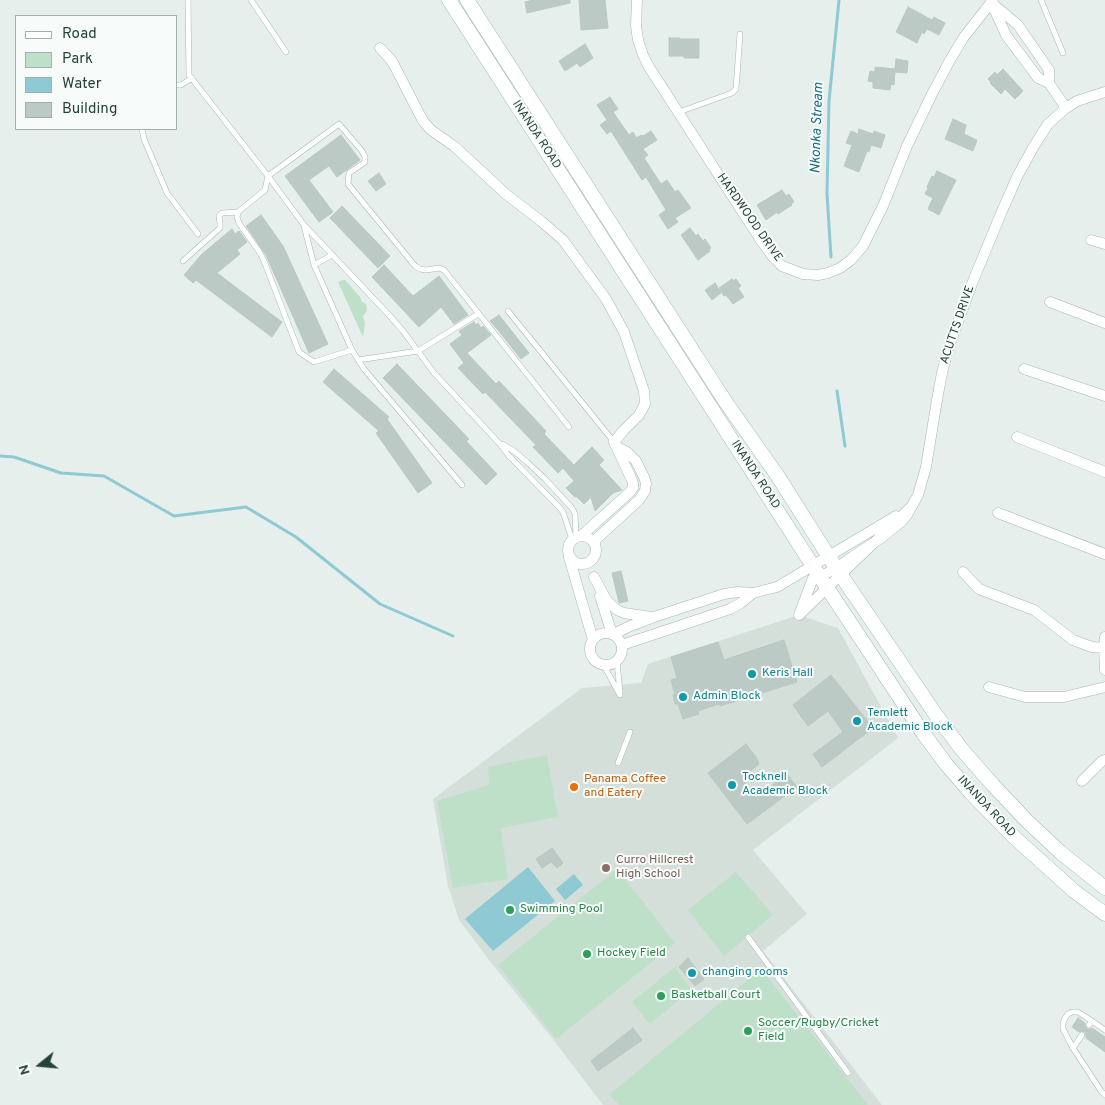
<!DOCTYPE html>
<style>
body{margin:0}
#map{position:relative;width:1105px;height:1105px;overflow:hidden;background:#e6efeb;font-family:Overpass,sans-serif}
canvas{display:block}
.legend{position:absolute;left:15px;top:15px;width:162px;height:115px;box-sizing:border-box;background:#f7fbf9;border:1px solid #a3b1ad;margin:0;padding:6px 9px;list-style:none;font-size:15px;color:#24423a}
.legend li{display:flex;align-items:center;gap:10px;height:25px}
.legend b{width:25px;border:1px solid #a3b1ad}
.north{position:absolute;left:15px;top:1040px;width:50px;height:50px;-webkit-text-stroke:4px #f7fbf9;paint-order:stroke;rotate:253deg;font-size:14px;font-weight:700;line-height:20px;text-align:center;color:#24423a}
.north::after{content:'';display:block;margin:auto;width:18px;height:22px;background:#24423a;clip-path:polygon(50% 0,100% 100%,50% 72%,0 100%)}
</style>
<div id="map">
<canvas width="1105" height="1105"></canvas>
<ul class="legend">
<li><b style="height:6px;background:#fff"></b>Road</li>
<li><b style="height:14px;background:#bfe0c8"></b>Park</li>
<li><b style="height:14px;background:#8ec9d4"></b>Water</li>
<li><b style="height:14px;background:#bbcac4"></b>Building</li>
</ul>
<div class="north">N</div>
</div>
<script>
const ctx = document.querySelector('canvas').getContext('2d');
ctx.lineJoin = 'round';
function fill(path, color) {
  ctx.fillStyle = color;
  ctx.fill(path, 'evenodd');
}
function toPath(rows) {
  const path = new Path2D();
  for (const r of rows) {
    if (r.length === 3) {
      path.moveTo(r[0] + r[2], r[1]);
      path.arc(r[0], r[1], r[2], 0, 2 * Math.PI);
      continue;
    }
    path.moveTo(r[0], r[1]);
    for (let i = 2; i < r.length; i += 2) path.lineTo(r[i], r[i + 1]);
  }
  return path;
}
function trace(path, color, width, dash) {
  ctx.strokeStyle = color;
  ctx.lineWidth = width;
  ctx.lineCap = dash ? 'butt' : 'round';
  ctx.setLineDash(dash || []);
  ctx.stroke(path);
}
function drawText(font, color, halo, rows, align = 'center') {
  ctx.font = font + ' Overpass,sans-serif';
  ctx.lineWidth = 4;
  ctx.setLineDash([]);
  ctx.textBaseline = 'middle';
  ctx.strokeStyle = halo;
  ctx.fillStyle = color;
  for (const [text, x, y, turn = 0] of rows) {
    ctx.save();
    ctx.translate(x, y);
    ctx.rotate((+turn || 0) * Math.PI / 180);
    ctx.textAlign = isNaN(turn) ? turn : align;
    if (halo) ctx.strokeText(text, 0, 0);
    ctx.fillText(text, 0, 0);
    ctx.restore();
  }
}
fill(toPath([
 [799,615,838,628,898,738,753,850,807,914,763,951,882,1105,603,1105,552,1038,489,960,459,920,448,886,433,799,582,688,641,683,648,664]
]), '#d4dfda');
fill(toPath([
 [343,280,345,280,360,297,362,302,366,304,367,310,363,317,365,323,363,337,338,282],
 [547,755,558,817,501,828,508,879,453,888,437,801,489,785,488,767],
 [617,869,675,943,556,1039,498,965],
 [736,872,773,915,724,956,688,910],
 [675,967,691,990,650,1024,632,1002],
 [761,969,868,1105,619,1105,610,1094]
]), '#bfe0c8');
fill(toPath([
 [528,867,555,901,493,951,465,919],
 [574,874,583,885,565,900,556,889]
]), '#8ec9d4');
trace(toPath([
 [831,257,827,194,829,101,839,0],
 [837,391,845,446],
 [0,456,14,457,61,473,104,476,174,516,246,507,296,537,380,604,453,636]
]), '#8ec9d4', 3);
const building = toPath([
 [533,0,570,0,570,3,527,13,525,2,533,0],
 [579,0,605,0,608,28,581,30,579,0],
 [908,7,932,20,934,17,945,23,939,35,927,29,924,34,922,32,917,43,896,32,908,7],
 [669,38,680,38,680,39,699,39,699,58,684,58,684,56,669,56,669,38],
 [585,44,593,58,580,67,577,63,565,71,559,61,585,44],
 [896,59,908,61,907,73,895,72,894,85,891,84,890,90,873,88,873,82,868,81,870,71,875,72,875,67,895,69,896,59],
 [1003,69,1023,91,1015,99,1005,89,1001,94,990,83,991,82,988,79,995,72,997,75,1003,69],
 [610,97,618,109,613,112,629,135,633,132,636,138,642,135,643,136,651,131,657,140,643,149,648,155,644,158,661,184,667,180,675,192,678,190,691,208,675,218,678,222,668,229,659,215,666,210,646,177,642,180,611,131,607,134,600,125,607,120,597,105,610,97],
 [953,119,966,125,964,134,977,140,973,151,945,139,953,119],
 [859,129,873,134,874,131,885,135,881,148,871,145,869,152,867,151,859,172,844,166,852,145,846,143,851,131,858,134,859,129],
 [341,135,360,160,337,177,329,166,309,180,333,212,319,222,285,176,341,135],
 [937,171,956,180,939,215,928,209,933,198,925,194,928,188,927,187,932,176,934,177,937,171],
 [379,173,386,184,376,191,368,181,379,173],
 [782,190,786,196,789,194,794,202,791,204,792,205,778,214,777,212,766,220,757,205,782,190],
 [342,206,390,256,378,268,330,218,342,206],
 [261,215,283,246,328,344,309,353,266,255,246,226,261,215],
 [690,228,696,236,698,234,703,241,705,239,711,248,709,250,710,251,698,260,681,235,690,228],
 [232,229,235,234,239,231,247,242,237,250,240,254,217,273,282,322,272,337,196,280,193,283,184,275,202,254,232,229],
 [384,265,413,296,439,276,468,315,454,324,441,307,419,327,372,277,384,265],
 [732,279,733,281,736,279,741,286,738,288,744,297,733,304,726,295,724,296,719,288,732,279],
 [715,283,721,293,712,300,705,290,715,283],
 [499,315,529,353,521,359,498,330,490,321,499,315],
 [474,322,476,325,478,323,481,328,483,326,491,335,467,353,496,384,499,381,546,431,544,434,574,465,592,447,604,460,599,465,622,490,613,493,595,511,591,497,584,504,577,497,575,497,566,488,574,481,563,468,558,473,533,447,536,445,485,392,483,394,458,368,464,363,450,344,462,335,459,331,474,322],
 [397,364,469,439,466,441,497,474,486,485,383,378,397,364],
 [334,369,389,417,387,419,432,483,418,493,376,433,379,431,323,382,334,369],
 [621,571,628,601,619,603,612,573,621,571],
 [784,640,797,682,720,706,719,704,698,711,699,714,683,719,678,704,675,704,673,695,675,694,671,680,677,678,671,657,718,642,724,660,784,640],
 [831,675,873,728,822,767,813,754,843,732,828,711,808,726,793,705,831,675],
 [746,744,756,757,759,764,741,778,756,798,787,774,797,787,747,824,708,773,746,744],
 [552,848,563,863,557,868,551,862,542,868,536,859,552,848],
 [688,958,704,979,695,986,679,967,688,958],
 [1078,1018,1085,1023,1085,1026,1087,1029,1090,1029,1092,1028,1105,1037,1105,1052,1086,1038,1086,1035,1085,1032,1082,1031,1079,1032,1072,1027,1078,1018],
 [633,1028,642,1040,598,1071,591,1061,633,1028]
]);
fill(building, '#bbcac4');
trace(building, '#b8c9c2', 1);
const lane = toPath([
 [188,0,189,75,268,176,304,225,390,316,403,331,434,373,499,443,509,456,560,508,563,512,572,539],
 [251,0,286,52],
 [1041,0,1063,53],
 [176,85,181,85,192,78],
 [679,112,732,93,736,89,740,34],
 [142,129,144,139,167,193,198,234],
 [304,226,314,265,352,350,364,369,462,485],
 [183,261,220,228,220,224,219,216,222,213,238,212],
 [314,265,332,255],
 [508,311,614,442],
 [352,350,314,362,299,352,264,261,260,253,239,223,237,217,238,212,265,190,268,176,339,124,362,151,365,157,365,162,349,173,348,184,415,266,420,269,426,270,439,268,444,270,569,427],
 [358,360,418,351,478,314],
 [502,444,514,451,527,462,545,479,572,508,575,514,576,537],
 [617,661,620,693],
 [603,664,620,695],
 [618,763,630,732],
 [748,937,848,1073],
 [1092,1021,1078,1012,1072,1012,1068,1014,1065,1018,1063,1023,1063,1029,1073,1048,1101,1091,1105,1095],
 [1089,1025,1092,1021,1105,1030],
 [1073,1048,1082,1035]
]);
const street = toPath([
 [637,0,636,26,638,40,643,55,649,67,760,239,773,257,782,266,803,274,818,275,828,273,840,268,851,260,863,246,883,206,907,146,932,94,950,60,964,37,993,0],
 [991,2,1006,35,1038,78,1049,83,1066,108],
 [994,5,1018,25,1049,70,1049,83],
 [380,48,392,61,423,121,431,130,454,146,507,195,541,221,563,240,606,299,624,332,644,391,645,404,639,415,624,430,614,442,631,478,633,483,633,488,630,492,581,536],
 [1091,240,1105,244],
 [1050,302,1105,323],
 [1024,369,1105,396],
 [1017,437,1105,472],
 [912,506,799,615,813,578,820,577,836,568,852,557,881,538,901,522,907,515,912,506,918,495,926,467,937,400,942,373,948,349,971,286,1002,211,1018,175,1034,146,1048,124,1066,108,1077,101,1105,92],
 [998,513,1105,554],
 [582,550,14],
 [593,542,639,500,645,491,646,483,644,477,636,461,627,452,617,447],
 [569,557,593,640],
 [963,572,979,589,1034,610,1073,640,1092,647,1105,648],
 [594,577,607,601,617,610,624,613,651,617],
 [600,596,612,634],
 [606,649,16],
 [614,634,628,627,654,617,724,594,737,592,753,593,777,587,896,516],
 [1105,637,1104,648,1105,670],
 [622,645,730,609,741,603,753,593],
 [989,687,1025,697,1064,697,1105,687],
 [1082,781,1102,761,1105,760]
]);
const secondary = toPath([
 [449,0,820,577,923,733,946,764,971,793,1015,838,1074,891,1105,914],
 [467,0,725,401,777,475,836,568,936,715,963,751,993,785,1027,821,1060,852,1105,888]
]);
trace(lane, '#a8b8b2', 6);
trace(street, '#a8b8b2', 11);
trace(secondary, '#a4bbb3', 15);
trace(lane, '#fff', 5);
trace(street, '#fff', 10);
trace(secondary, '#fff', 14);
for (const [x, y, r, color] of [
 [752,674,5,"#0f9aa8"],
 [683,697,5,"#0f9aa8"],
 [857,721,5,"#0f9aa8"],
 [732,785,5,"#0f9aa8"],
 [574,787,5,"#e8710a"],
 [606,868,5,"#8d6e63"],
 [510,910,5,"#2e9e5b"],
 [587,954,5,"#2e9e5b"],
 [692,973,5,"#0f9aa8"],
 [661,996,5,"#2e9e5b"],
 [748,1031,5,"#2e9e5b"]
]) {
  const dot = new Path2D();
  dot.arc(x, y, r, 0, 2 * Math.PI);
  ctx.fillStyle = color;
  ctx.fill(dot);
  trace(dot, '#f7fbf9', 2);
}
drawText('12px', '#24423a', '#f7fbf9', [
 ["INANDA ROAD",536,135,57],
 ["HARDWOOD DRIVE",749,218,55],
 ["ACUTTS DRIVE",958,325,-71],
 ["INANDA ROAD",755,475,57],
 ["INANDA ROAD",986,807,47]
]);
drawText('12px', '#0d838f', '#f7fbf9', [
 ["Keris Hall",762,674],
 ["Admin Block",693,697],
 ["Temlett",867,714],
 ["Academic Block",867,728],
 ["Tocknell",742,778],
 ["Academic Block",742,792],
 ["changing rooms",702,973]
], 'left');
drawText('12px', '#c56008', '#f7fbf9', [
 ["Panama Coffee",584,780],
 ["and Eatery",584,794]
], 'left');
drawText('12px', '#785e54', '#f7fbf9', [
 ["Curro Hillcrest",616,861],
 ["High School",616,875]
], 'left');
drawText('12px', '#27864d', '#f7fbf9', [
 ["Swimming Pool",520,910],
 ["Hockey Field",597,954],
 ["Basketball Court",671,996],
 ["Soccer/Rugby/Cricket",758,1024],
 ["Field",758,1038]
], 'left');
drawText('italic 14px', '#1c6f80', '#f7fbf9', [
 ["Nkonka Stream",818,128,-88]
]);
</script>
